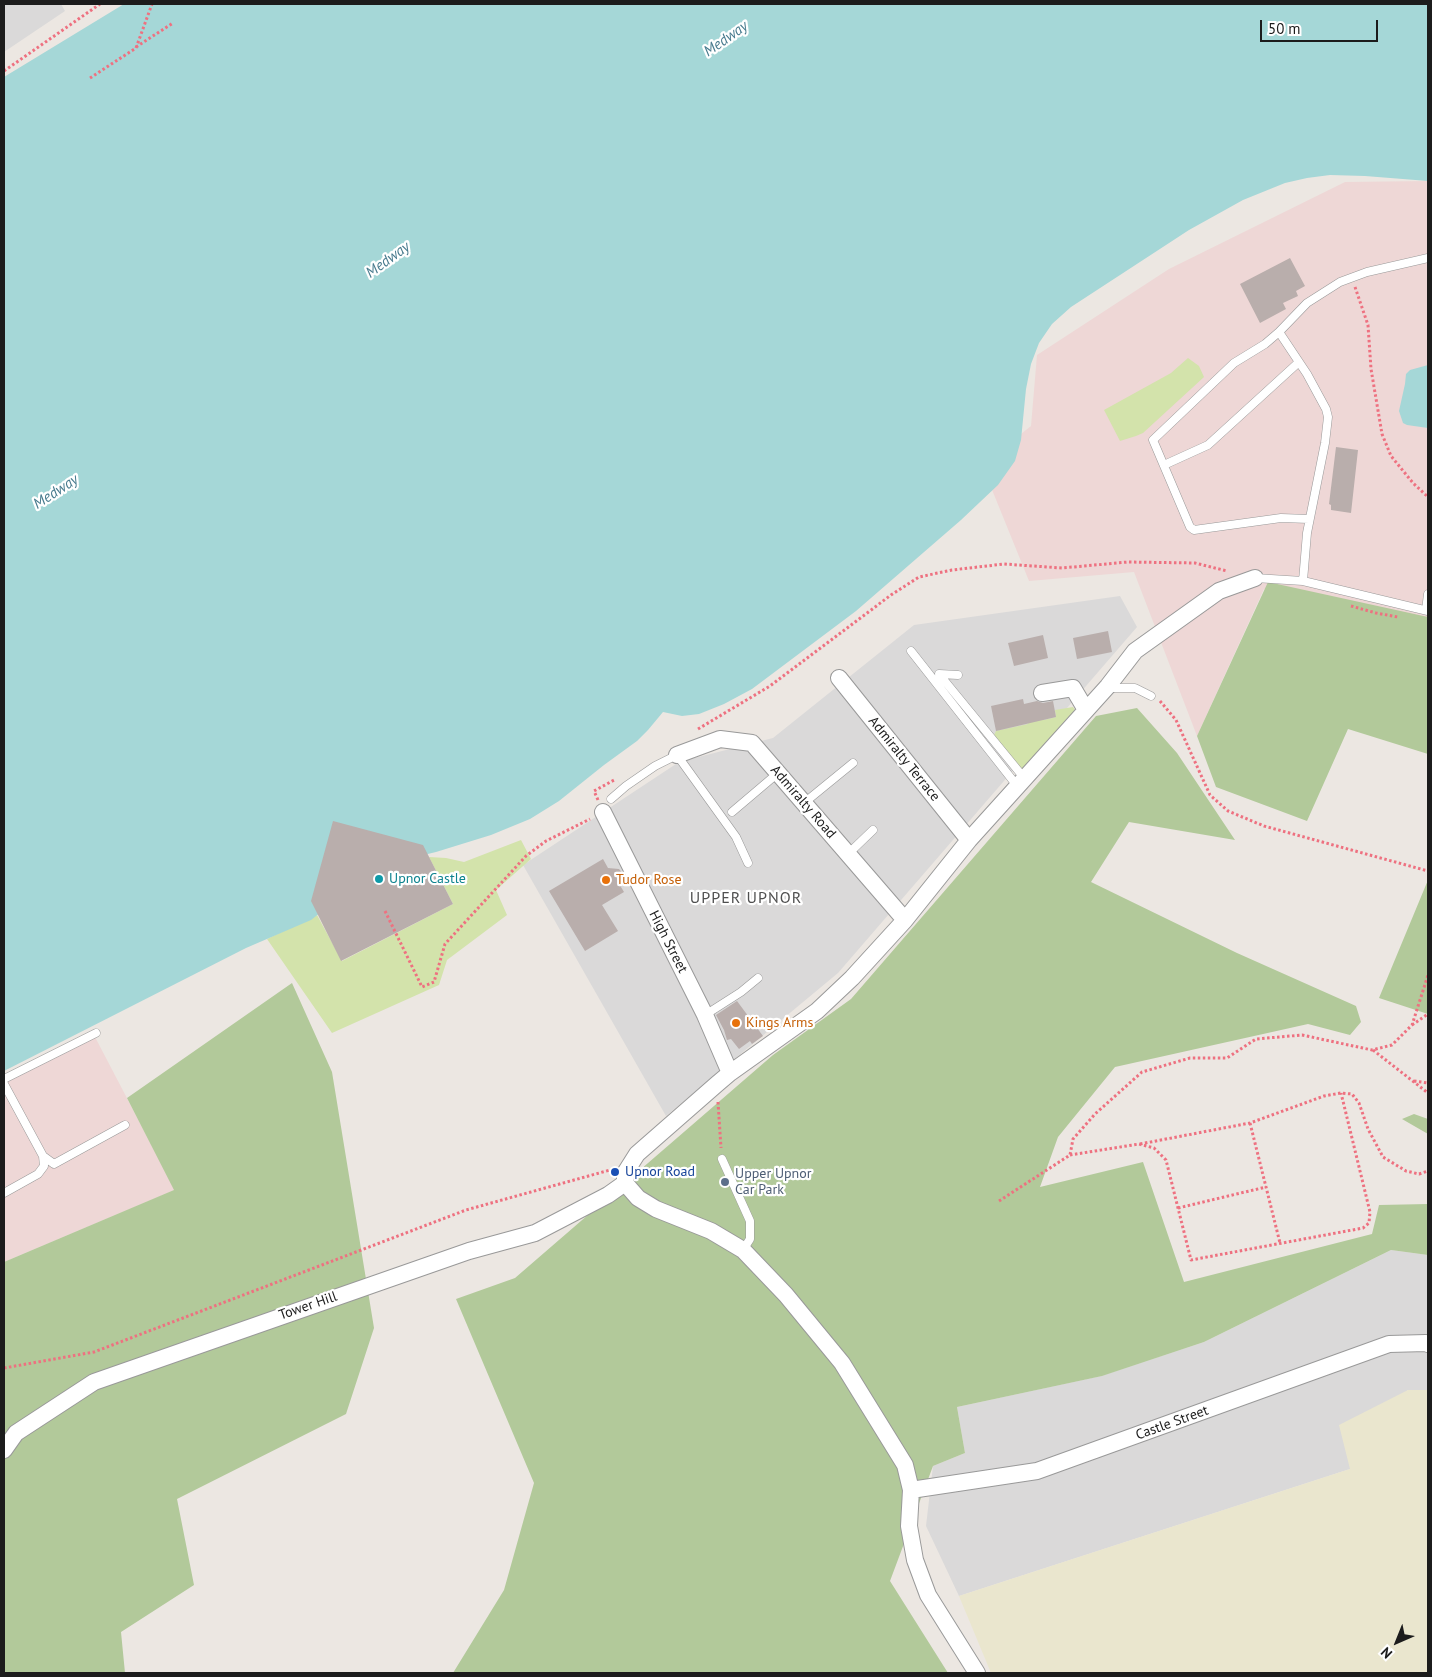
<!DOCTYPE html>
<style>
body{margin:0}
#map{position:relative;width:1432px;height:1677px;overflow:hidden;background:#ece7e2;font-family:"PT Sans",sans-serif}
canvas{display:block}
.frame{position:absolute;inset:0;border:5px solid #1c1c1c;pointer-events:none}
.north{position:absolute;left:1372px;top:1617px;width:50px;height:50px;-webkit-text-stroke:4px #fff;paint-order:stroke;rotate:224deg;font-size:14px;font-weight:700;line-height:20px;text-align:center;color:#1c1c1c}
.north::after{content:'';display:block;margin:auto;width:18px;height:22px;background:#1c1c1c;clip-path:polygon(50% 0,100% 100%,50% 72%,0 100%)}
.scale{position:absolute;left:1260px;top:20px;width:118px;height:22px;box-sizing:border-box;border:2px solid #1c1c1c;border-top:0;padding-left:6px;font-size:15px;line-height:18px;white-space:nowrap;color:#1c1c1c;-webkit-text-stroke:4px #fff;paint-order:stroke}
</style>
<div id="map">
<canvas width="1432" height="1677"></canvas>
<div class="frame"></div>
<div class="north">N</div>
<div class="scale">50 m</div>
</div>
<script>
const ctx = document.querySelector('canvas').getContext('2d');
ctx.lineJoin = 'round';
function fill(path, color) {
  ctx.fillStyle = color;
  ctx.fill(path, 'evenodd');
}
function toPath(rows) {
  const path = new Path2D();
  for (const r of rows) {
    path.moveTo(r[0], r[1]);
    for (let i = 2; i < r.length; i += 2) path.lineTo(r[i], r[i + 1]);
  }
  return path;
}
function trace(path, color, width, dash) {
  ctx.strokeStyle = color;
  ctx.lineWidth = width;
  ctx.lineCap = dash ? 'butt' : 'round';
  ctx.setLineDash(dash || []);
  ctx.stroke(path);
}
function drawText(font, color, halo, rows, align = 'center') {
  ctx.font = font + ' "PT Sans",sans-serif';
  ctx.lineWidth = 4.5;
  ctx.setLineDash([]);
  ctx.textBaseline = 'middle';
  ctx.strokeStyle = halo;
  ctx.fillStyle = color;
  for (const [text, x, y, turn = 0] of rows) {
    ctx.save();
    ctx.translate(x, y);
    ctx.rotate((+turn || 0) * Math.PI / 180);
    ctx.textAlign = isNaN(turn) ? turn : align;
    if (halo) ctx.strokeText(text, 0, 0);
    ctx.fillText(text, 0, 0);
    ctx.restore();
  }
}
fill(toPath([
 [4,4,61,4,65,11,4,52],
 [1120,596,1137,627,838,973,666,1116,523,865,679,762,773,738,914,625],
 [1391,1250,1428,1255,1428,1390,1408,1390,1350,1469,959,1596,926,1526,933,1466,965,1453,957,1407,1101,1376,1204,1342]
]), '#dad9d9');
fill(toPath([
 [1428,181,1428,624,1264,589,1197,736,1134,572,1029,581,982,465,1031,426,1037,355,1169,269,1345,182],
 [95,1037,175,1190,4,1262,4,1078]
]), '#eed7d6');
fill(toPath([
 [1408,1390,1428,1390,1428,1673,991,1673,959,1596,1350,1469,1339,1425]
]), '#eae6ce');
fill(toPath([
 [1188,358,1199,366,1204,377,1143,433,1136,436,1120,441,1104,410,1171,373],
 [1073,707,1080,717,1030,768,1020,769,994,735,996,731,1028,724,1027,721,1043,717,1044,720,1056,717,1055,710],
 [521,840,531,859,496,890,507,915,447,960,439,985,332,1033,267,939,317,915,342,961,453,904,429,857,446,858,464,862]
]), '#d3e3ab');
fill(toPath([
 [1268,582,1428,617,1428,754,1348,729,1307,821,1216,787,1197,736],
 [1137,708,1177,753,1235,840,1129,822,1091,882,1237,953,1356,1006,1361,1022,1350,1035,1308,1024,1115,1067,1058,1137,1040,1187,1143,1162,1184,1282,1372,1234,1379,1205,1428,1204,1428,1255,1391,1250,1204,1342,1102,1376,957,1407,965,1453,933,1466,890,1581,948,1673,453,1673,504,1590,534,1483,456,1299,515,1278,773,1055,851,999,1096,716],
 [1428,880,1428,1014,1379,998],
 [292,983,332,1072,374,1328,346,1414,177,1499,194,1585,121,1632,125,1673,4,1673,4,1262,174,1190,127,1098],
 [1414,1114,1428,1119,1428,1134,1402,1119]
]), '#b2c99a');
fill(toPath([
 [124,4,1428,4,1428,181,1365,176,1330,175,1307,178,1285,183,1243,200,1189,230,1071,307,1052,324,1039,343,1031,364,1026,389,1021,440,1015,461,998,485,961,520,856,611,752,689,724,704,699,714,682,716,663,712,648,730,637,741,604,765,559,801,530,819,491,835,436,852,411,858,330,905,311,920,246,948,4,1071,4,77],
 [1428,365,1428,428,1407,425,1403,423,1399,411,1405,384,1406,374,1410,370]
]), '#a5d7d7');
fill(toPath([
 [1290,258,1305,286,1296,291,1298,296,1283,303,1286,309,1260,323,1240,284],
 [1336,447,1358,450,1351,513,1331,510,1331,505,1329,504],
 [1108,631,1112,652,1077,659,1073,638],
 [1043,635,1048,658,1014,666,1008,643],
 [1023,699,1024,704,1037,701,1043,703,1053,701,1056,717,996,731,991,706],
 [333,821,423,845,453,904,341,961,311,901],
 [603,859,608,868,619,869,623,874,621,887,624,892,602,905,618,931,585,951,549,891],
 [737,1001,763,1036,752,1044,750,1041,739,1049,731,1039,727,1040,724,1030,716,1015]
]), '#b9aeac');
const lane = toPath([
 [1279,332,1265,344,1234,363,1153,440,1190,527,1194,530,1281,518,1309,519],
 [1164,465,1208,445,1299,362],
 [1255,578,1303,581,1428,611],
 [1303,581,1307,533,1325,443,1328,417,1326,409,1307,374,1279,332,1307,303,1340,282,1367,272,1428,258],
 [1426,610,1428,594],
 [911,651,1018,787],
 [958,675,939,674,1025,779],
 [1107,688,1135,688,1151,696],
 [611,799,626,786,655,766,677,755,736,837,748,863],
 [804,803,853,763],
 [732,812,778,773],
 [848,854,873,830],
 [705,1015,741,992,758,978],
 [4,1079,96,1033],
 [4,1084,43,1156,44,1166,38,1174,4,1193],
 [43,1156,54,1164,125,1125],
 [722,1159,750,1221,750,1239,743,1250]
]);
const street = toPath([
 [839,678,969,840],
 [1042,693,1073,688,1086,710],
 [677,755,720,739,752,743,905,920],
 [603,812,705,1015,730,1073],
 [4,1450,16,1433,94,1382,469,1251,535,1233,608,1195,625,1183],
 [911,1490,1037,1471,1389,1344,1426,1343,1428,1344],
 [977,1673,928,1595,915,1560,909,1526,911,1490,905,1465,842,1363,786,1295,743,1250,711,1231,656,1209,638,1198,625,1183,625,1173,637,1154,717,1084,730,1073,817,1011,852,978,905,920,969,840,1108,686,1135,651,1219,591,1255,578]
]);
trace(lane, '#999', 9);
trace(street, '#999', 18);
trace(toPath([
 [136,47,173,23],
 [4,71,100,4],
 [90,78,136,48,152,4],
 [1355,287,1368,325,1371,369,1382,434,1391,456,1413,483,1428,497],
 [1351,606,1376,613,1398,617],
 [1160,701,1176,720,1210,795,1228,811,1264,826,1428,871],
 [698,729,770,686,891,595,919,577,952,570,1004,564,1062,568,1128,562,1195,563,1227,571],
 [598,800,594,791,616,779],
 [385,911,422,987,434,982,445,944,526,856,546,841,590,819],
 [1412,1025,1428,1014],
 [1373,1050,1428,1093],
 [1414,1081,1428,1083],
 [718,1102,721,1148],
 [1250,1123,1280,1243],
 [1140,1144,1250,1123,1324,1096,1341,1093,1352,1094,1359,1103,1368,1129,1383,1157,1406,1171,1419,1174,1428,1171],
 [1070,1155,1139,1144,1154,1148,1166,1160,1191,1260,1363,1228,1369,1223,1370,1212,1341,1093],
 [999,1201,1070,1155,1073,1139,1095,1114,1142,1072,1190,1058,1227,1058,1256,1039,1302,1035,1372,1050,1392,1045,1412,1025,1428,975],
 [1178,1208,1266,1187],
 [4,1368,94,1352,466,1210,610,1170]
]), '#ee7180', 3, [2.5, 2.5]);
trace(lane, '#fff', 8);
trace(street, '#fff', 16);
for (const [x, y, r, color] of [
 [379,879,5,"#0f9aa8"],
 [606,880,5,"#e8710a"],
 [736,1023,5,"#e8710a"],
 [615,1172,5,"#1a4fb4"],
 [725,1182,5,"#5c6f8a"]
]) {
  const dot = new Path2D();
  dot.arc(x, y, r, 0, 2 * Math.PI);
  ctx.fillStyle = color;
  ctx.fill(dot);
  trace(dot, '#fff', 2);
}
drawText('14px', '#1c1c1c', '#fff', [
 ["Admiralty Terrace",904,759,51],
 ["Admiralty Road",803,802,49],
 ["High Street",668,942,63],
 ["Tower Hill",308,1306,-19],
 ["Castle Street",1172,1423,-20]
]);
drawText('14px', '#0d838f', '#fff', [
 ["Upnor Castle",389,879]
], 'left');
drawText('14px', '#c56008', '#fff', [
 ["Tudor Rose",616,880],
 ["Kings Arms",746,1023]
], 'left');
drawText('14px', '#164399', '#fff', [
 ["Upnor Road",625,1172]
], 'left');
drawText('14px', '#4e5e75', '#fff', [
 ["Upper Upnor",735,1174],
 ["Car Park",735,1190]
], 'left');
drawText('italic 15px', '#477a8d', '#fff', [
 ["Medway",726,39,-35],
 ["Medway",388,260,-36],
 ["Medway",56,492,-33]
]);
ctx.letterSpacing = '1px';
drawText('16px', '#4f4f4f', '#fff', [
 ["UPPER UPNOR",746,898]
]);
ctx.letterSpacing = '0px';
</script>
